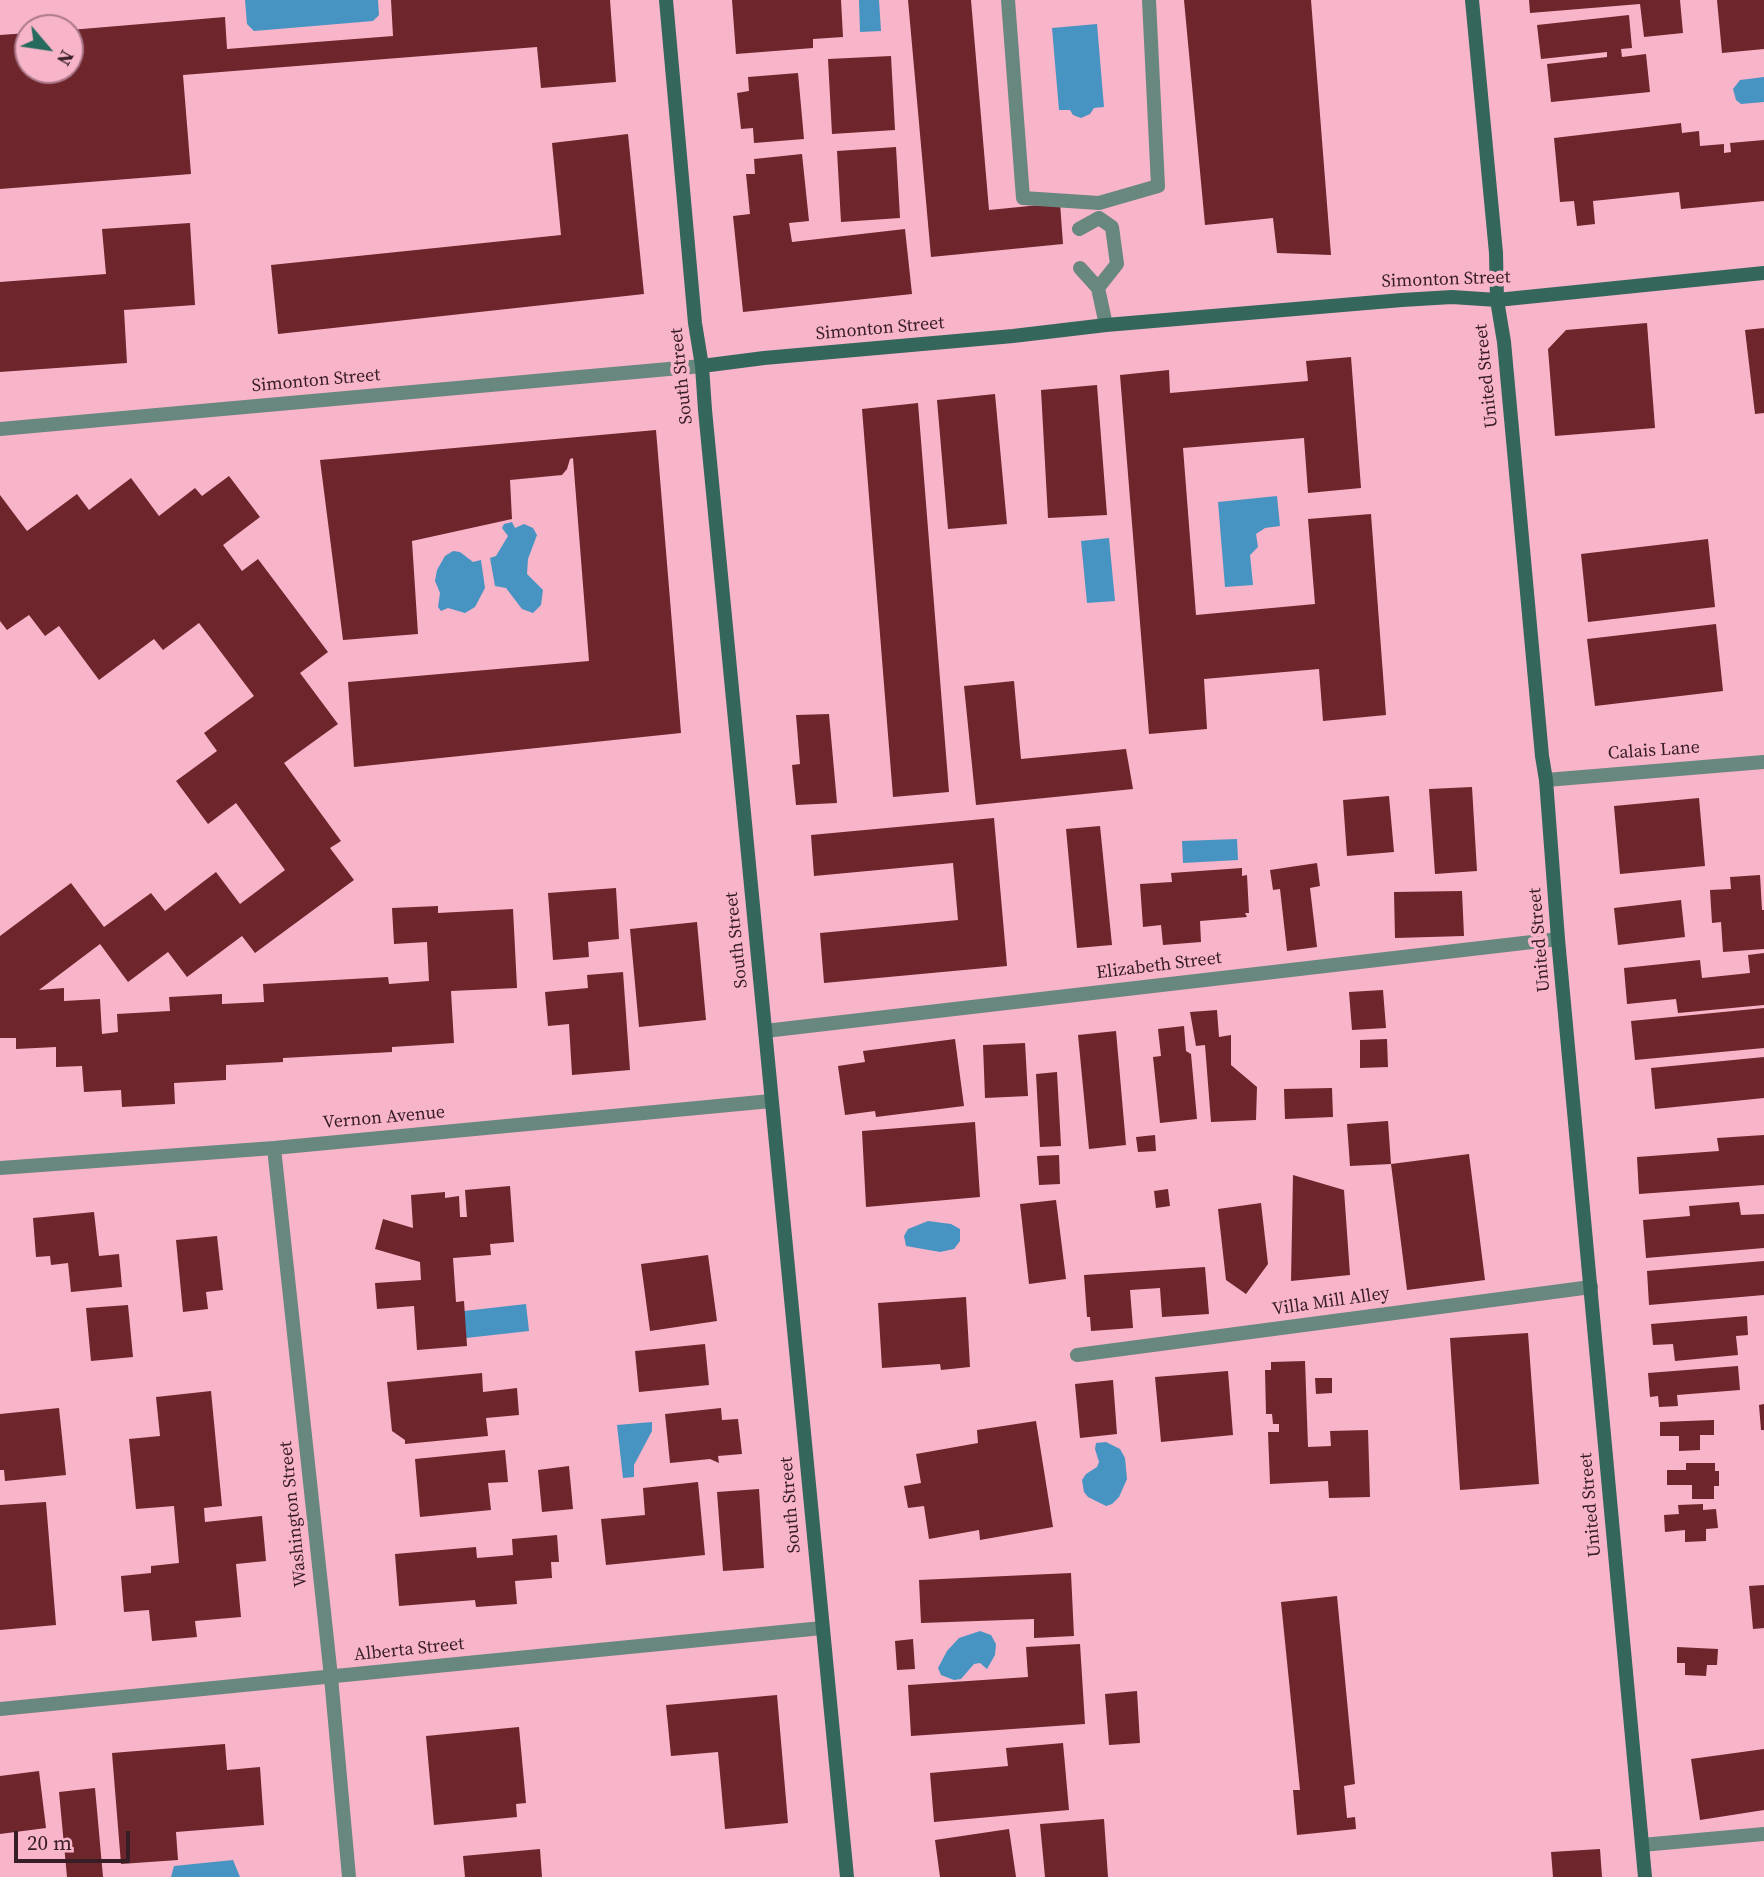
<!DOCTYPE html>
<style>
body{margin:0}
#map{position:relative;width:1764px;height:1877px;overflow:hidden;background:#f8b4c9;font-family:"Source Serif 4",serif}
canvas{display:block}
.north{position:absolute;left:14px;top:14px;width:70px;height:70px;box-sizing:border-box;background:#f8b4c9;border:2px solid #aa7888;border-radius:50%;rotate:119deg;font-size:19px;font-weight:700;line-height:28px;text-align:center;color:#361d26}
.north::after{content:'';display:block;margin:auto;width:24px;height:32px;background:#256a5d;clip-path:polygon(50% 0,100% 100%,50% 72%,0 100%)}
.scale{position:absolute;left:14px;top:1831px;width:116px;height:32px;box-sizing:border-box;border:4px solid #361d26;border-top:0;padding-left:9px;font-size:21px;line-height:24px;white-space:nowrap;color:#361d26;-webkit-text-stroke:5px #f8b4c9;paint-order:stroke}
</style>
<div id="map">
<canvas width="1764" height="1877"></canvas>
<div class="north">N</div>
<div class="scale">20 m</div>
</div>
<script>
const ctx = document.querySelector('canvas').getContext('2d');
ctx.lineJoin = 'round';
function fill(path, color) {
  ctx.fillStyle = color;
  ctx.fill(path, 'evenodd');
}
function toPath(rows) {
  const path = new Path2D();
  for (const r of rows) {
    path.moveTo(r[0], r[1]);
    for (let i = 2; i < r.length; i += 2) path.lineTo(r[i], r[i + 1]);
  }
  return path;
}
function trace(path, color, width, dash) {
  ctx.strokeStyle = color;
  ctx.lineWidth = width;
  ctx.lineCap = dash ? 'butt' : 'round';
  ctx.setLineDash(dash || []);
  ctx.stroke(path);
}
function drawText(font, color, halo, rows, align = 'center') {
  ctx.font = font + ' "Source Serif 4",serif';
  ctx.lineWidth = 7;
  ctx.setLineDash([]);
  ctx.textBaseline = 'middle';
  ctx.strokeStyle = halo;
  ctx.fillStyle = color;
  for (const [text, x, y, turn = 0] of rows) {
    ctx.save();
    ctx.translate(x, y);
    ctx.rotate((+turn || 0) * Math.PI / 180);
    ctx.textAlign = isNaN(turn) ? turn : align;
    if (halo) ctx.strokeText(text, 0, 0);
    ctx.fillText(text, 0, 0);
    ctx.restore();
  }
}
fill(toPath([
 [245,0,378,0,379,15,373,21,254,31,247,24],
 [859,0,879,0,881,31,860,32],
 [1097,24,1104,107,1094,108,1090,114,1081,118,1073,115,1070,110,1059,110,1052,28],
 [1764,77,1764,102,1741,104,1736,100,1733,89,1740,80],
 [1277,496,1280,526,1265,528,1256,534,1258,547,1250,555,1253,585,1225,587,1218,502],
 [512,522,515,528,524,524,533,528,537,535,528,559,527,574,543,590,541,605,533,613,522,609,506,588,495,586,490,558,496,556,508,536,502,528,504,524],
 [1109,538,1115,601,1087,603,1081,541],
 [453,551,460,552,473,562,481,560,485,588,475,607,465,613,448,608,441,611,438,607,440,593,435,581,437,570,445,556],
 [1237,839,1238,860,1183,863,1182,841],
 [928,1221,951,1224,960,1229,960,1241,954,1249,940,1252,906,1246,904,1236,908,1229],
 [526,1304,529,1331,466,1338,464,1311],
 [652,1422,652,1431,634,1465,634,1477,623,1478,617,1425],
 [1106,1442,1120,1449,1125,1458,1127,1479,1119,1497,1112,1504,1106,1506,1088,1497,1084,1492,1082,1480,1086,1474,1097,1467,1099,1462,1095,1449,1096,1443],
 [980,1631,991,1635,996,1644,995,1655,987,1669,980,1663,974,1664,961,1679,954,1680,941,1675,938,1668,947,1651,959,1638],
 [233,1860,240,1877,171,1877,174,1866]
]), '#4794c3');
fill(toPath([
 [391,0,610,0,616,82,541,88,537,47,183,75,191,174,0,189,0,35,28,33,28,70,70,70,70,30,225,17,227,49,393,36],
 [732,0,841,0,843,37,813,39,813,48,736,54],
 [908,0,971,0,989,210,1060,203,1063,244,931,257],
 [1184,0,1311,0,1331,255,1277,253,1273,218,1205,225],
 [1529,0,1680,0,1683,33,1644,37,1640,4,1530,13],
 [1717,0,1764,0,1764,49,1722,53],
 [1629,15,1632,48,1621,49,1622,57,1646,54,1650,92,1551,102,1547,64,1607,57,1607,52,1541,59,1537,25],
 [891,56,895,130,832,134,828,59],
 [798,73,804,139,754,143,753,128,741,129,737,93,749,91,748,77],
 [1681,123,1682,133,1699,131,1700,146,1724,144,1724,153,1731,152,1730,143,1764,140,1764,201,1681,209,1679,192,1593,201,1595,224,1577,226,1574,201,1560,202,1554,138],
 [628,134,644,294,278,334,271,265,561,235,552,143],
 [896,147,900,218,841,222,837,151],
 [802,154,809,221,789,223,792,242,905,229,912,294,743,312,733,216,750,214,746,174,755,174,754,159],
 [190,223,195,305,124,310,127,363,0,372,0,282,106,274,102,229],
 [1647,323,1655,428,1555,436,1548,349,1566,330],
 [1764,328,1764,413,1755,414,1745,330],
 [1351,357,1361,488,1308,493,1304,438,1183,448,1196,615,1315,604,1308,519,1371,514,1386,715,1323,721,1319,669,1204,679,1207,729,1149,734,1120,375,1169,370,1170,393,1308,381,1306,361],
 [1097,385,1107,515,1048,518,1041,390],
 [995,394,1007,524,948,529,937,400],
 [918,403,949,792,893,797,862,409],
 [656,430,681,733,354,767,348,682,589,661,573,458,570,459,567,469,562,475,510,480,512,519,412,541,418,634,343,640,320,460],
 [229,476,260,517,223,545,242,571,258,559,328,652,300,673,338,724,284,763,341,841,330,848,354,880,255,953,242,936,187,977,168,952,128,982,100,944,39,990,64,988,64,1001,100,999,102,1034,118,1032,117,1014,170,1011,169,997,222,994,222,1004,264,1002,263,984,388,977,389,984,429,981,427,942,394,944,392,908,438,906,438,913,513,909,517,988,451,991,454,1043,392,1047,392,1052,283,1058,283,1062,226,1065,226,1080,174,1083,175,1104,122,1107,121,1090,84,1092,82,1066,56,1067,56,1047,16,1049,16,1038,0,1038,0,936,71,883,104,927,151,893,165,911,216,872,240,904,285,870,236,803,208,824,176,781,217,751,204,733,254,696,199,623,163,650,154,639,99,680,59,626,45,636,29,615,7,630,0,621,0,495,27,531,77,494,89,510,131,478,159,516,195,488,202,496],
 [1708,539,1715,607,1588,622,1581,554],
 [1716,624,1723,691,1595,706,1587,639],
 [1014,681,1021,759,1126,749,1133,789,976,805,964,686],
 [829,714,837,803,796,805,792,765,800,764,796,715],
 [1472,787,1477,871,1435,874,1429,789],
 [1389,796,1394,852,1347,856,1343,800],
 [1699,798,1705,866,1620,874,1614,806],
 [994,818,1007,966,824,983,820,933,958,920,953,863,814,876,811,835],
 [1100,826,1112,945,1077,948,1066,829],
 [1317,863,1320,886,1310,888,1317,947,1287,951,1280,889,1273,890,1270,870],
 [1242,868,1242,876,1247,875,1249,913,1245,913,1247,917,1200,921,1201,942,1163,945,1161,925,1143,927,1140,884,1172,882,1171,873],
 [1760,875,1762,910,1764,910,1764,949,1723,952,1721,922,1712,923,1710,890,1731,889,1730,877],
 [616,888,619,939,588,942,589,957,553,960,548,893],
 [1462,891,1464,936,1395,938,1394,892],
 [1681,900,1685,937,1618,945,1614,908],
 [697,922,706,1020,639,1027,630,929],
 [1764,953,1764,1005,1678,1013,1676,999,1627,1004,1624,968,1700,960,1702,978,1750,973,1748,955],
 [623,972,630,1070,572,1075,569,1024,548,1026,545,992,588,988,587,975],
 [1383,990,1386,1028,1352,1030,1349,992],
 [1764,1008,1764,1048,1635,1060,1631,1021],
 [1217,1010,1219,1037,1231,1035,1231,1065,1257,1087,1256,1120,1211,1122,1205,1045,1196,1046,1190,1012],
 [1184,1026,1186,1051,1191,1054,1197,1119,1160,1123,1153,1057,1161,1056,1158,1029],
 [1116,1031,1126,1145,1089,1149,1078,1035],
 [955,1039,964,1106,876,1117,875,1111,845,1115,838,1066,865,1062,863,1051],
 [1387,1039,1388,1067,1360,1068,1360,1040],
 [1025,1043,1028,1096,985,1098,983,1045],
 [1764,1057,1764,1098,1655,1109,1651,1068],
 [1057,1072,1061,1146,1040,1147,1036,1074],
 [1332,1088,1333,1117,1285,1119,1284,1089],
 [1388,1121,1391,1164,1350,1166,1347,1124],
 [975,1122,980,1197,866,1207,862,1131],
 [1155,1135,1156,1151,1138,1152,1136,1137],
 [1764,1135,1764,1185,1639,1194,1637,1157,1719,1151,1717,1138],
 [1469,1154,1485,1280,1407,1290,1391,1164],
 [1059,1155,1060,1184,1039,1185,1037,1156],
 [1293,1175,1344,1190,1350,1275,1291,1281],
 [510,1186,514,1242,490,1244,491,1255,453,1258,456,1302,464,1301,467,1346,417,1350,414,1306,377,1309,375,1283,421,1280,420,1262,375,1249,383,1219,413,1228,411,1195,445,1192,445,1198,459,1196,460,1217,467,1217,465,1190],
 [1168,1189,1170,1206,1156,1208,1154,1191],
 [1056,1200,1066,1279,1029,1284,1020,1204],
 [1739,1202,1741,1215,1764,1214,1764,1248,1646,1258,1643,1220,1690,1216,1689,1206],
 [1261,1203,1268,1264,1246,1294,1226,1280,1218,1209],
 [94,1212,99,1256,119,1254,122,1287,71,1292,68,1263,51,1265,50,1256,36,1257,33,1218],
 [217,1236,223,1290,206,1292,208,1309,183,1312,176,1240],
 [708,1255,717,1321,650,1331,641,1264],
 [1764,1261,1764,1295,1649,1305,1647,1271],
 [1205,1267,1209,1314,1162,1317,1160,1288,1130,1290,1133,1328,1091,1331,1090,1317,1087,1317,1084,1275],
 [966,1297,970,1367,941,1370,940,1364,882,1368,878,1303],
 [128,1305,133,1357,91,1361,86,1308],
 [1747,1316,1748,1335,1736,1336,1738,1355,1675,1361,1673,1344,1653,1345,1651,1324],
 [1528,1333,1539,1484,1460,1490,1450,1338],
 [705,1344,709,1385,639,1392,635,1351],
 [1305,1361,1308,1447,1331,1446,1330,1431,1368,1430,1370,1497,1329,1498,1328,1481,1270,1484,1268,1432,1279,1432,1279,1424,1273,1424,1272,1414,1266,1414,1265,1370,1271,1370,1271,1362],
 [1738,1366,1740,1390,1677,1395,1678,1406,1659,1407,1658,1396,1650,1397,1648,1373],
 [1228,1371,1233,1435,1161,1442,1155,1377],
 [482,1373,483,1392,517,1388,519,1415,486,1418,488,1436,405,1444,405,1440,392,1431,387,1382],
 [1315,1378,1332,1378,1332,1393,1316,1394],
 [1113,1380,1117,1434,1080,1438,1075,1384],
 [211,1391,222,1506,204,1508,205,1522,262,1516,266,1561,236,1564,241,1617,195,1621,197,1637,152,1641,149,1610,124,1612,121,1576,151,1573,151,1566,179,1563,174,1506,136,1509,129,1439,160,1436,156,1397],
 [1764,1404,1764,1430,1761,1430,1759,1405],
 [59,1408,66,1475,5,1481,4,1470,0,1470,0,1414],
 [721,1408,722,1420,738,1419,742,1454,718,1456,719,1463,710,1459,670,1463,665,1414],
 [1714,1420,1714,1435,1700,1435,1700,1450,1679,1451,1679,1436,1660,1436,1660,1422],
 [1036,1421,1053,1527,980,1540,979,1530,929,1539,924,1506,908,1508,904,1486,921,1483,916,1454,978,1443,977,1430],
 [505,1450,508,1482,488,1483,491,1510,420,1517,415,1459],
 [1686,1463,1715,1463,1715,1471,1719,1471,1719,1486,1714,1486,1714,1499,1692,1499,1692,1485,1667,1485,1667,1470,1686,1470],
 [569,1466,573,1509,542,1512,538,1470],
 [698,1482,705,1555,606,1565,601,1519,645,1515,643,1488],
 [759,1489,764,1568,723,1571,717,1492],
 [46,1502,56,1625,0,1630,0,1505],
 [1703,1504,1703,1510,1716,1509,1718,1528,1706,1529,1706,1541,1685,1542,1685,1530,1665,1532,1664,1515,1679,1514,1678,1505],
 [557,1535,559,1562,551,1562,552,1578,515,1581,517,1604,476,1607,475,1600,399,1606,395,1554,476,1547,477,1558,513,1555,512,1539],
 [1071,1573,1074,1636,1034,1638,1034,1619,921,1623,919,1580],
 [1764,1585,1764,1628,1753,1629,1749,1586],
 [1337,1596,1355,1784,1344,1786,1347,1818,1355,1817,1356,1829,1297,1835,1293,1790,1300,1790,1281,1602],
 [913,1639,915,1669,897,1670,895,1641],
 [1080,1644,1085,1724,911,1736,908,1685,1028,1677,1026,1647],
 [1677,1647,1718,1649,1717,1665,1707,1665,1706,1676,1685,1675,1685,1663,1677,1663],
 [1137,1691,1140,1743,1109,1745,1105,1694],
 [777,1695,788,1823,725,1829,718,1752,671,1756,666,1705],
 [519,1727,526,1803,516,1804,517,1817,434,1825,426,1736],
 [1063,1743,1069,1810,934,1822,930,1773,1008,1766,1006,1748],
 [225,1744,227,1770,260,1767,264,1825,176,1832,178,1860,121,1864,112,1753],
 [1764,1749,1764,1810,1700,1820,1691,1759],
 [39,1771,46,1828,0,1834,0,1776],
 [95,1788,103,1877,67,1877,59,1792],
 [1104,1819,1108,1877,1045,1877,1040,1824],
 [1009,1829,1016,1877,940,1877,935,1840],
 [540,1849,542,1877,465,1877,463,1856],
 [1600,1849,1602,1877,1553,1877,1551,1852]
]), '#6e252b');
trace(toPath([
 [1008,0,1023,198,1099,203,1158,186,1149,0],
 [1079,229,1099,218],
 [1080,268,1098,288,1106,325],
 [1098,288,1117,264,1112,227,1099,218]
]), '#68877f', 14);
trace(toPath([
 [0,429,702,366],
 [1546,780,1764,762],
 [765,1031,1558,939],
 [274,1148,331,1677,349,1877],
 [0,1168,274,1148,771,1101],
 [1077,1355,1591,1287],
 [0,1709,822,1628],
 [1642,1845,1764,1834]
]), '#68877f', 14);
trace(toPath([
 [666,0,695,323,702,366,705,410,847,1877],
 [1472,0,1496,253,1497,300,1504,342,1542,756,1546,780,1558,939,1645,1877],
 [702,366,764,358,1013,336,1106,325,1402,300,1452,297,1497,300,1764,273]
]), '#35665c', 14);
drawText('18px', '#361d26', '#f8b4c9', [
 ["Simonton Street",1446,280,-2],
 ["Simonton Street",880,329,-5],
 ["South Street",682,376,-96],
 ["United Street",1487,376,-96],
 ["Simonton Street",316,381,-5],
 ["Calais Lane",1654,751,-4],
 ["South Street",737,940,-96],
 ["United Street",1540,940,-95],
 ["Elizabeth Street",1159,966,-7],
 ["Vernon Avenue",384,1118,-5],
 ["Villa Mill Alley",1331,1302,-8],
 ["South Street",791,1505,-95],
 ["United Street",1591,1505,-95],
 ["Washington Street",294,1514,-96],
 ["Alberta Street",409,1650,-6]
]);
</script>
